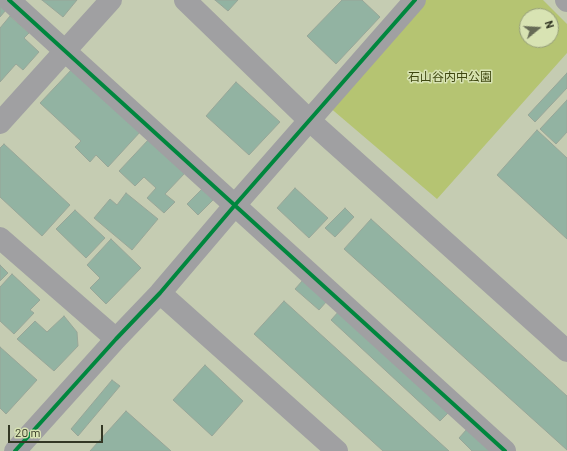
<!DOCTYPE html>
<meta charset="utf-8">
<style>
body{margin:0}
#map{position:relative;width:567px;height:451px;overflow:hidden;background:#c5ccb2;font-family:Barlow,sans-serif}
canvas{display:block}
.north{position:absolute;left:519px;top:8px;width:40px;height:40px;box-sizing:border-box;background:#d8e3b3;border:1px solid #969e7a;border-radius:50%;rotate:72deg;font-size:11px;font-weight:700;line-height:16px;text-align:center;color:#333724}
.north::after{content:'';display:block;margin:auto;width:14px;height:18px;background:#666b56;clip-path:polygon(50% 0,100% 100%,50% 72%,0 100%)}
.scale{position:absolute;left:8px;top:425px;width:95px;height:18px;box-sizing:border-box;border:2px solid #333724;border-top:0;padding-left:5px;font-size:12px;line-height:14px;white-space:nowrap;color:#333724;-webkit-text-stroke:3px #d8e3b3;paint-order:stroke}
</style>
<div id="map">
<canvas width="567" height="451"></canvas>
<div class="north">N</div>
<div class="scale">20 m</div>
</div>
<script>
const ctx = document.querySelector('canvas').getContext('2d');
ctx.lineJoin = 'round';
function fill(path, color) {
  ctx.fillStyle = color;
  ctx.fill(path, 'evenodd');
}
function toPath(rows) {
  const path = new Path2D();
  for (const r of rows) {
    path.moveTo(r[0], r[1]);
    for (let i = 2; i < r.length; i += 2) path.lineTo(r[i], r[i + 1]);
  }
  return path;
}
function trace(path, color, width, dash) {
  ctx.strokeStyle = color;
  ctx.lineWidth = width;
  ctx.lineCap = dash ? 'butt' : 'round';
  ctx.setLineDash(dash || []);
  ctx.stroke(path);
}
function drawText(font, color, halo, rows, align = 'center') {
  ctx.font = font + ' Barlow,"Noto Sans JP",sans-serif';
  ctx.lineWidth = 3;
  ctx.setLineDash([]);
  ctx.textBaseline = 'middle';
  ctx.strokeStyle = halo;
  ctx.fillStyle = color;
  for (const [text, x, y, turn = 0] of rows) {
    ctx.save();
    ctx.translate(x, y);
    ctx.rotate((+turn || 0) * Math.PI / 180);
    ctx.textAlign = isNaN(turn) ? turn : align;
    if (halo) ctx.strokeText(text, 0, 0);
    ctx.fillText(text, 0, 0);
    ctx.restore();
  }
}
fill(toPath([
 [422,0,543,0,567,24,567,53,437,199,328,106],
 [527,16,551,16,551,40,527,40]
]), '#b5c472');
const building = toPath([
 [42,0,77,0,63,17,42,0],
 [215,0,238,0,228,11,215,0],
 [342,0,362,0,380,17,336,64,307,36,342,0],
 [0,5,6,10,0,17,0,5],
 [10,16,29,33,24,38,39,52,23,70,16,64,0,82,0,28,10,16],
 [73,68,141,131,108,167,96,155,90,162,75,147,81,141,40,103,73,68],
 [567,73,567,88,535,122,528,115,567,73],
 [236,82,280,122,249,155,206,116,236,82],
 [567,100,567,132,556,144,540,129,567,100],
 [537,130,567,158,567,239,497,175,537,130],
 [149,139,185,173,165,194,175,202,164,213,147,198,156,188,144,177,135,186,119,171,149,139],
 [4,144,70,205,42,236,0,197,0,148,4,144],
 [205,186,216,197,198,215,187,204,205,186],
 [295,188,328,218,309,238,277,208,295,188],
 [126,193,158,219,132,250,94,218,110,199,117,205,126,193],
 [345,208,354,217,335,237,325,228,345,208],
 [75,210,105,238,86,258,56,229,75,210],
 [371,219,567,396,567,450,344,249,371,219],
 [111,239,141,268,106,304,90,288,100,278,87,265,111,239],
 [0,265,8,273,0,281,0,265],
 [12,274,40,300,30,310,34,313,14,334,0,321,0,287,12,274],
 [303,280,327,301,319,310,295,289,303,280],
 [284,301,449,451,383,451,254,334,284,301],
 [340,310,449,412,440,421,331,320,340,310],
 [64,316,77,332,78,346,54,371,17,339,35,321,47,332,64,316],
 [0,347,37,380,6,414,0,408,0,347],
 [205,365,243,401,212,436,173,400,205,365],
 [112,380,120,386,78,436,71,429,112,380],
 [126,411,171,451,90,451,126,411],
 [467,429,491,451,472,451,459,438,467,429]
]);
fill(building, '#92b3a2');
trace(building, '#98a698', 1);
trace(toPath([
 [9,0,505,451],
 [185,0,309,120,567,351],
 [566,0,567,1],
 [0,123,111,0],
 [0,238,116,339],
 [160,293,337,451],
 [15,451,116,339,160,293,235,205,415,0]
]), '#a0a0a2', 22);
trace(toPath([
 [9,0,505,451],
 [15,451,116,339,160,293,235,205,415,0]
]), '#00873e', 4);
drawText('12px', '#3f4811', '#d8e3b3', [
 ["石山谷内中公園",450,77]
]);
</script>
